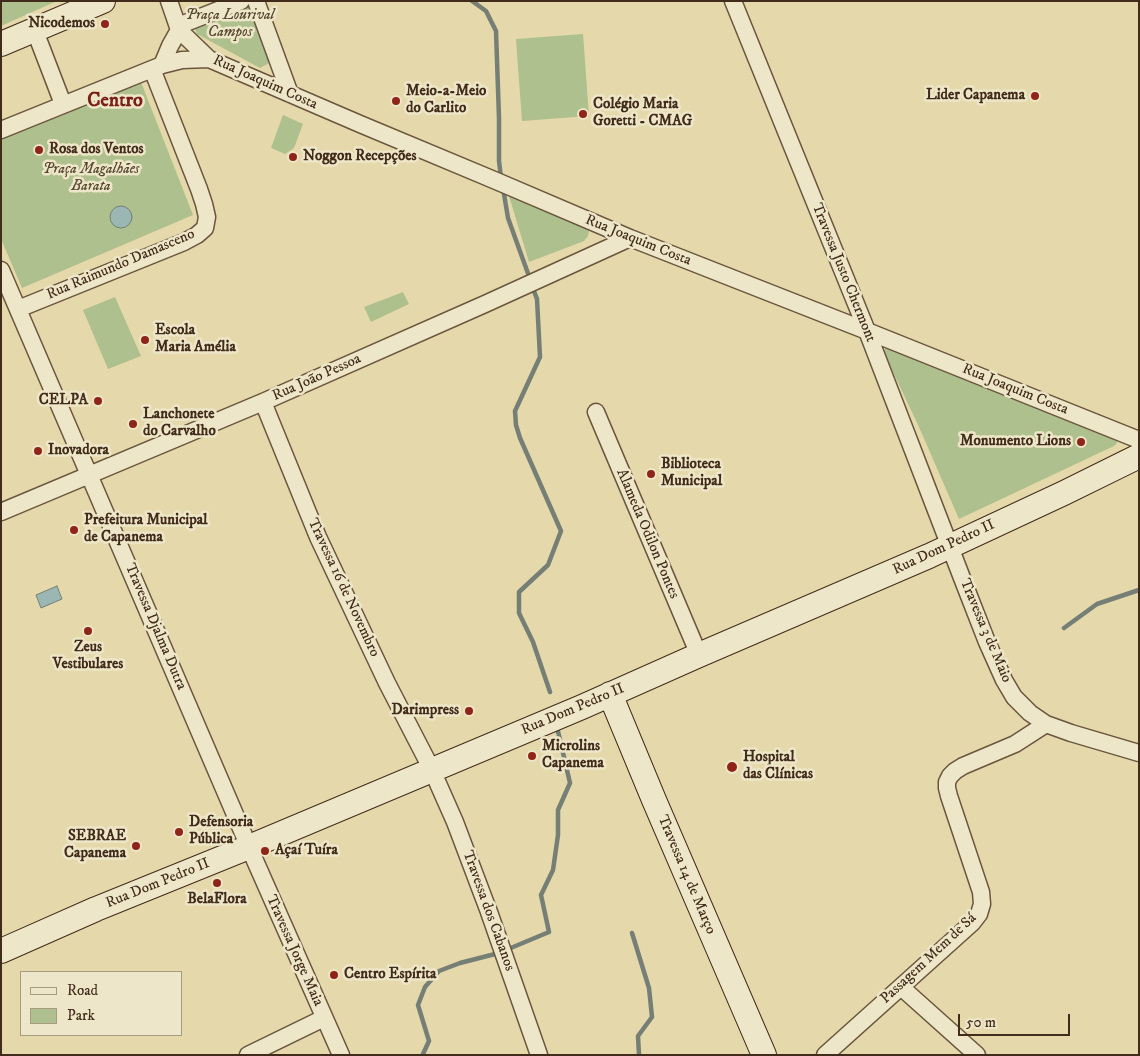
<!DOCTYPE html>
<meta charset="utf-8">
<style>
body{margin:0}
#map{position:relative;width:1140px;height:1056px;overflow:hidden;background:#e5d8aa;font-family:"IM FELL DW Pica",serif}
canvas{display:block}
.frame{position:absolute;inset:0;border:2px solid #412b1a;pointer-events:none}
.legend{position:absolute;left:20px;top:971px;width:162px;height:65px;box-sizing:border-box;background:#eee6c8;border:1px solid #a99b82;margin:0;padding:6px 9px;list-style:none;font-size:15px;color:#412b1a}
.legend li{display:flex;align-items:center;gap:10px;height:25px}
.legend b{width:25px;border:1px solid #a99b82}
.scale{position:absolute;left:958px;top:1014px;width:112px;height:22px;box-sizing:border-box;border:2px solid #412b1a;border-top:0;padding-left:6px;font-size:15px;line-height:18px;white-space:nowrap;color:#412b1a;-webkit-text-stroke:4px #eee6c8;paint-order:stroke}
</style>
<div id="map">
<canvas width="1140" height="1056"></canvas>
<div class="frame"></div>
<ul class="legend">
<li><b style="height:6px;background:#eee6c8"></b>Road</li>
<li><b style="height:14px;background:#aec08d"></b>Park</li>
</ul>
<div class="scale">50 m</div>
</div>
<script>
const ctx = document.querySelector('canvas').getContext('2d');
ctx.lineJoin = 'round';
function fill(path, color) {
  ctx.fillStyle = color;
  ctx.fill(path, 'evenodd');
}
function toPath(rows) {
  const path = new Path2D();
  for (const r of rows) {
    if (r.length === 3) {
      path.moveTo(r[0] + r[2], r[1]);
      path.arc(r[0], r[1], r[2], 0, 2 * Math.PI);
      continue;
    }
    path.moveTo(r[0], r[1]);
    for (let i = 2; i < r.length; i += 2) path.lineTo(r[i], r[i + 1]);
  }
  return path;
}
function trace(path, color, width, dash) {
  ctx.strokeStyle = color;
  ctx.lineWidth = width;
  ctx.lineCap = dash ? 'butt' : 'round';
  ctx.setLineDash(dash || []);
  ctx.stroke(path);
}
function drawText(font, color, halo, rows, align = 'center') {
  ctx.font = font + ' "IM FELL DW Pica",serif';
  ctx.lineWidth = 5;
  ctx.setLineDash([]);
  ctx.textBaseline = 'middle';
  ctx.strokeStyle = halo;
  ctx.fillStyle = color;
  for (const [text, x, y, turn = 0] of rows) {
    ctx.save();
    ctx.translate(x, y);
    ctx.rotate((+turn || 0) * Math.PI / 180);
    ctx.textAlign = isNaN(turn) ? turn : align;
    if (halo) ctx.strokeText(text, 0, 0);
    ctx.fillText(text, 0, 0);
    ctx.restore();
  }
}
fill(toPath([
 [1,1,57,1,1,26],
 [216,1,248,1,271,62,260,68,197,34,188,12],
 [583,34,589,116,522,121,516,39],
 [139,77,193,215,22,288,1,239,1,137],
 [283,115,303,124,294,148,285,154,271,148],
 [510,192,586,226,589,231,588,236,584,241,529,262,509,196],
 [403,292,409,304,371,322,364,307],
 [115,297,141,356,108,369,83,310],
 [890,345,1116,439,1117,443,1114,446,959,519,919,427,883,351]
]), '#aec08d');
const water = toPath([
 [121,217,11],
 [57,586,62,599,41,608,36,595,57,586]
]);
fill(water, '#9ab7b4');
trace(water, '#767f76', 1);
trace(toPath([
 [472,1,486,11,496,31,499,118,499,161,501,178],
 [503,188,508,218,530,279],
 [532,286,537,299,540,357,515,411,516,425,520,438,561,531,548,565,519,592,519,613,533,642,550,692],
 [1064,628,1097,604,1139,590],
 [632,933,649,988,652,1017,638,1036,639,1055],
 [506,950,549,932,541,895,553,870,558,835,558,810,570,783,557,727],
 [424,1055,423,1054,429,1041,418,1005,425,987,439,971,460,963,499,953]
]), '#767f76', 4.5);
const street = toPath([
 [169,1,179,30,209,59,360,124,494,180,630,238,867,331,1139,440],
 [256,1,290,94],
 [733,1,867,331,962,578,987,642,1004,680,1014,697,1030,713,1046,724,1071,733,1139,753],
 [178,26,241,1],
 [35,31,63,104],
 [162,65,170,46,179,30],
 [1,130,162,65,182,60,209,59],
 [1,270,249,847,341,1055],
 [18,309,184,242,197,235,205,228,207,217,204,204,199,189,152,69],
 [263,402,318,537,387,683,432,770,455,822,489,912,539,1055],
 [596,412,699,655],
 [1,512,263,402,485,304,630,238],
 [901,987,977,1055],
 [248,1055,324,1018],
 [825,1055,972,923,979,914,982,904,981,892,949,796,947,788,947,782,950,776,955,771,963,766,1015,744,1046,724]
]);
const secondary = toPath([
 [1,44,103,1],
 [610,694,654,800,764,1055],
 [1,951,96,909,249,847,582,707,699,655,929,556,1064,493,1139,456]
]);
trace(street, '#6a563e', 19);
trace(secondary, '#412b1a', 26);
trace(street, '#eee6c8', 16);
trace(secondary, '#eee6c8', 24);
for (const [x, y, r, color] of [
 [105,24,5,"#8f2418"],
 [1035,96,5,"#8f2418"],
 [396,101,5,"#8f2418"],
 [583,114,5,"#8f2418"],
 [39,150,5,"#8f2418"],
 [293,157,5,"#8f2418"],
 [145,340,5,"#8f2418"],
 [98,401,5,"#8f2418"],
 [133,424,5,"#8f2418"],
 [1081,442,5,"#8f2418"],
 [38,451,5,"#8f2418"],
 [651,474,5,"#8f2418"],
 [74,530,5,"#8f2418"],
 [88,631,5,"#8f2418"],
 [469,711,5,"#8f2418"],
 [532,756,5,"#8f2418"],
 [732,767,6,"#8f2418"],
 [179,832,5,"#8f2418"],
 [136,846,5,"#8f2418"],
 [265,851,5,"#8f2418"],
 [217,883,5,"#8f2418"],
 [334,975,5,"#8f2418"]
]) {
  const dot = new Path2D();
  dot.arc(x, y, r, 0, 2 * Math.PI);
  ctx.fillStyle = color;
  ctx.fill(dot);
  trace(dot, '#eee6c8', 2);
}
drawText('italic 15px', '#574931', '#eee6c8', [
 ["Praça Lourival",230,16],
 ["Campos",230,33],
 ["Praça Magalhães",91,170],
 ["Barata",91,187]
]);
drawText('bold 15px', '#412b1a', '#eee6c8', [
 ["Nicodemos",95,24,"right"],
 ["Meio-a-Meio",406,92],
 ["do Carlito",406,109],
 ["Lider Capanema",1025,96,"right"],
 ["Colégio Maria",593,105],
 ["Goretti - CMAG",593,122],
 ["Rosa dos Ventos",49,150],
 ["Noggon Recepções",303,157],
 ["Escola",155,331],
 ["Maria Amélia",155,348],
 ["CELPA",88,401,"right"],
 ["Lanchonete",143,415],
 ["do Carvalho",143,432],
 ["Monumento Lions",1071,442,"right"],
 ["Inovadora",48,451],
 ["Biblioteca",661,465],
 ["Municipal",661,482],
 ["Prefeitura Municipal",84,521],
 ["de Capanema",84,538],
 ["Zeus",88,648,"center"],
 ["Vestibulares",88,665,"center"],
 ["Darimpress",459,711,"right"],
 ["Microlins",542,747],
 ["Capanema",542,764],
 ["Hospital",743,758],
 ["das Clínicas",743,775],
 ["Defensoria",189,823],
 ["Pública",189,840],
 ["SEBRAE",126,837,"right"],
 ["Capanema",126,854,"right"],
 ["Açaí Tuíra",275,851],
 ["BelaFlora",217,900,"center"],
 ["Centro Espírita",344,975]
], 'left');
drawText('15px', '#412b1a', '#eee6c8', [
 ["Rua Joaquim Costa",265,83,24],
 ["Rua Joaquim Costa",638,241,22],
 ["Rua Raimundo Damasceno",121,265,-23],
 ["Travessa Justo Chermont",843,273,68],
 ["Rua João Pessoa",317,378,-24],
 ["Rua Joaquim Costa",1015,390,22],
 ["Alameda Odilon Pontes",647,534,67],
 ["Rua Dom Pedro II",944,548,-25],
 ["Travessa 16 de Novembro",343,588,65],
 ["Travessa Djalma Dutra",155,627,67],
 ["Travessa 3 de Maio",985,631,67],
 ["Rua Dom Pedro II",573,710,-23],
 ["Travessa 14 de Março",686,875,67],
 ["Rua Dom Pedro II",158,884,-22],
 ["Travessa dos Cabanos",488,911,70],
 ["Travessa Jorge Maia",294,951,66],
 ["Passagem Mem de Sá",929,959,-43]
]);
drawText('bold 20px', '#7a1f14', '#eee6c8', [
 ["Centro",115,102]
]);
</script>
